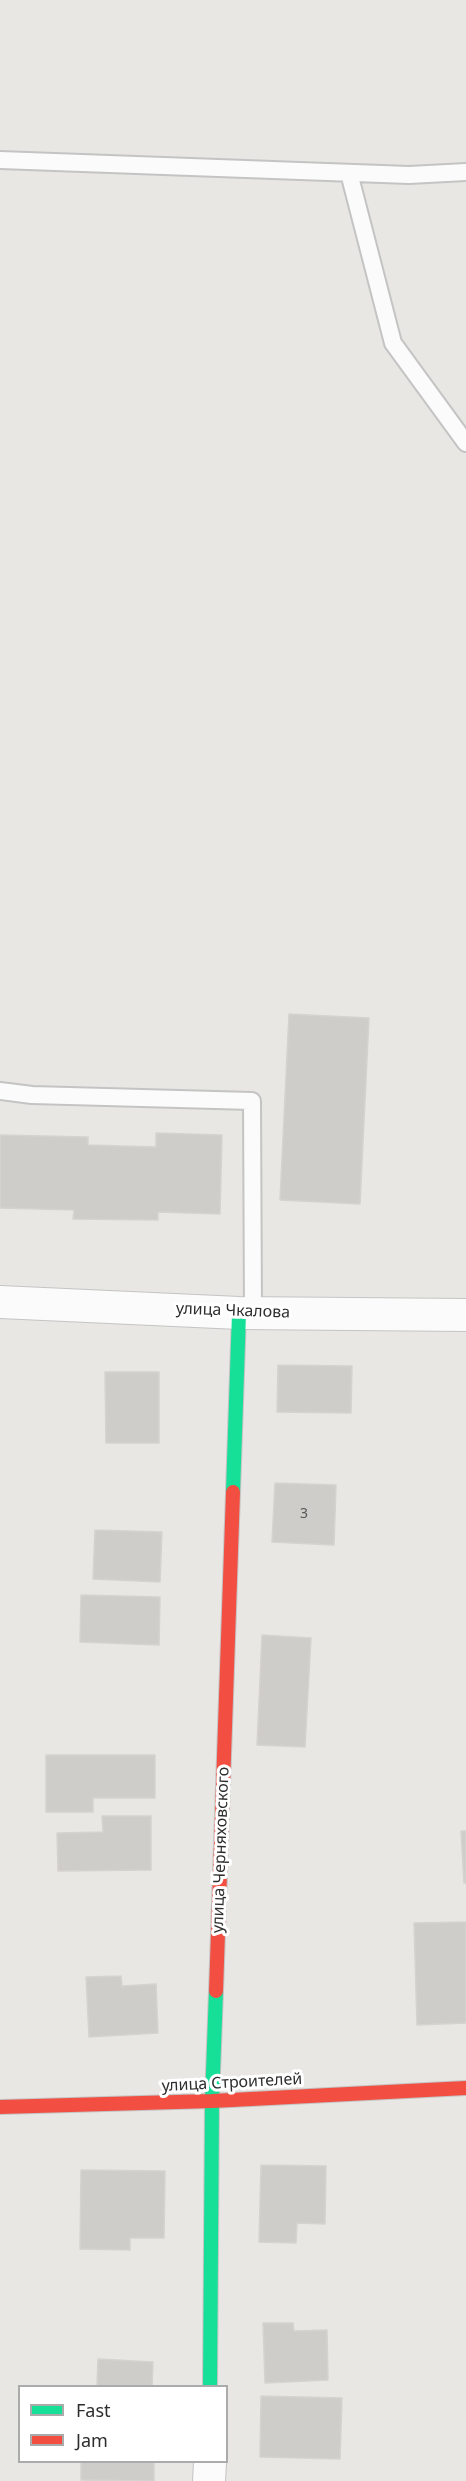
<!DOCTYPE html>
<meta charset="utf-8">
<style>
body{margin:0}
#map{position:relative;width:466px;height:2481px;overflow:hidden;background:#e9e7e4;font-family:"Noto Sans",sans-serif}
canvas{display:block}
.legend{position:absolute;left:18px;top:2385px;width:210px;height:78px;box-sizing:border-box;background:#fff;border:2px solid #ababab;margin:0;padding:8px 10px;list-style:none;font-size:18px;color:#2d2d2d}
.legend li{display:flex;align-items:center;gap:12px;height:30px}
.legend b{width:30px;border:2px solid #ababab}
</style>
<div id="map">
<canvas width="466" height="2481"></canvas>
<ul class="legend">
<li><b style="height:8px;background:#16e098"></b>Fast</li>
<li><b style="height:8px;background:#f24e42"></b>Jam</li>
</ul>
</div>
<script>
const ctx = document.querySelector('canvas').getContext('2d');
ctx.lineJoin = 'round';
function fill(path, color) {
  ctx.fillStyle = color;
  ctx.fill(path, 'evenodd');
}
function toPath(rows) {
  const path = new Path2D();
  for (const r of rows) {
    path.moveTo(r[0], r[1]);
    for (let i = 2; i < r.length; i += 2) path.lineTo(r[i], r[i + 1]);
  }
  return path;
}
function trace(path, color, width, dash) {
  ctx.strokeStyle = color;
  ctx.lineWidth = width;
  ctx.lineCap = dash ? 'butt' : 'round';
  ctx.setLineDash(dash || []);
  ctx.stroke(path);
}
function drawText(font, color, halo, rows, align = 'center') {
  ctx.font = font + ' "Noto Sans",sans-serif';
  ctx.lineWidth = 6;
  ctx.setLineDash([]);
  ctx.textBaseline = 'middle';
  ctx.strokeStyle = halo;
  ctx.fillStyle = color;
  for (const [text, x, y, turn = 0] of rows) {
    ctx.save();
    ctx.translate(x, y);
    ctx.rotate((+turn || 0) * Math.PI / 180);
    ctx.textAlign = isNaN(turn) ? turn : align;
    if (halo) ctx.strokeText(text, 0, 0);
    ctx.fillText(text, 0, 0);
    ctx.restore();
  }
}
const building = toPath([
 [289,1014,369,1018,360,1204,280,1200,289,1014],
 [156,1133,222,1135,220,1214,158,1212,158,1220,73,1219,74,1210,0,1208,0,1135,88,1137,88,1145,156,1147,156,1133],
 [278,1365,352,1366,351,1413,277,1412,278,1365],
 [105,1372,159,1372,159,1443,106,1443,105,1372],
 [275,1483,336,1485,334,1545,272,1542,275,1483],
 [95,1530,162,1532,160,1582,93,1579,95,1530],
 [81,1595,160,1597,159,1645,80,1642,81,1595],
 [262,1635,311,1638,305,1747,257,1745,262,1635],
 [46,1755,155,1755,155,1798,93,1798,93,1812,46,1812,46,1755],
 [102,1816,151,1816,151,1870,58,1871,57,1833,103,1832,102,1816],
 [461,1831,466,1831,466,1883,464,1883,461,1831],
 [466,1922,466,2023,417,2025,414,1923,466,1922],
 [121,1976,122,1986,156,1984,158,2033,89,2037,86,1977,121,1976],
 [261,2165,326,2166,325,2224,297,2223,296,2243,259,2242,261,2165],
 [81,2170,165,2171,164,2238,130,2238,130,2250,80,2249,81,2170],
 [263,2323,293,2323,294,2331,327,2330,328,2380,265,2383,263,2323],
 [98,2359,153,2362,152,2386,97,2386,98,2359],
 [261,2396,342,2398,340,2459,260,2457,261,2396],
 [81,2462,154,2462,154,2481,81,2480,81,2462]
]);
fill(building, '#cfcdca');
trace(building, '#d5d3d0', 1.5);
const lane = toPath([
 [0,160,409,175,466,172],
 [349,173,393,343,466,443],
 [0,1091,32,1095,252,1101,253,1313]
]);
const street = toPath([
 [0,1302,239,1313,466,1315],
 [209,2481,210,2462]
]);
const fast = toPath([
 [233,1492,239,1313],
 [210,2386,212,2101,216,1991]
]);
const jam = toPath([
 [216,1991,233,1492],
 [0,2107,212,2101,466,2088]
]);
trace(lane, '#c4c4c4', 20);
trace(street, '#c4c4c4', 34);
trace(fast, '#c4c4c4', 16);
trace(jam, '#c4c4c4', 16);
trace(lane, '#fcfbfb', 16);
trace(street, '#fcfbfb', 32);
trace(fast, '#16e098', 14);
trace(jam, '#f24e42', 14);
drawText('14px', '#575756', null, [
 ["3",304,1514]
]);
drawText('16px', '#2d2d2d', '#fff', [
 ["улица Чкалова",233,1311,2],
 ["улица Черняховского",221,1850,-88],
 ["улица Строителей",232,2083,-3]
]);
</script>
